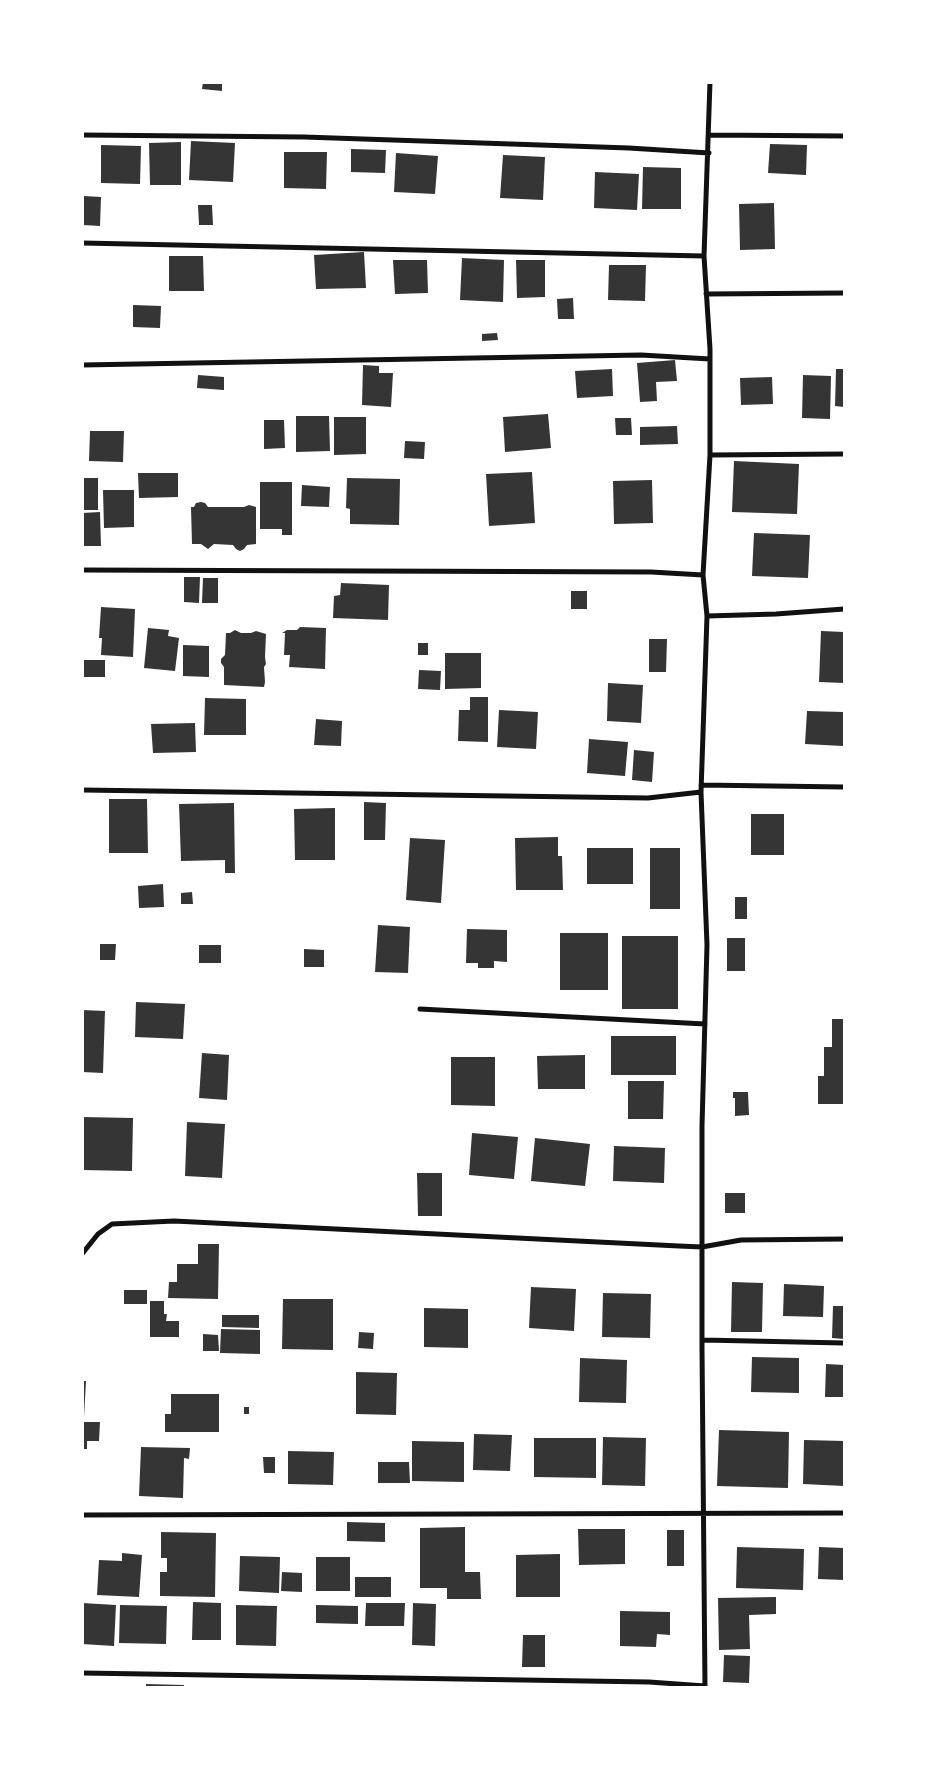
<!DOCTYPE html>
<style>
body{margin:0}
#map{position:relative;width:927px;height:1770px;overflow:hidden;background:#fff;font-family:Inter,sans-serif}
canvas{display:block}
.frame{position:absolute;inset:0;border:84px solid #fff;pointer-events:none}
</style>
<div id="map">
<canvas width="927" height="1770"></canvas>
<div class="frame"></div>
</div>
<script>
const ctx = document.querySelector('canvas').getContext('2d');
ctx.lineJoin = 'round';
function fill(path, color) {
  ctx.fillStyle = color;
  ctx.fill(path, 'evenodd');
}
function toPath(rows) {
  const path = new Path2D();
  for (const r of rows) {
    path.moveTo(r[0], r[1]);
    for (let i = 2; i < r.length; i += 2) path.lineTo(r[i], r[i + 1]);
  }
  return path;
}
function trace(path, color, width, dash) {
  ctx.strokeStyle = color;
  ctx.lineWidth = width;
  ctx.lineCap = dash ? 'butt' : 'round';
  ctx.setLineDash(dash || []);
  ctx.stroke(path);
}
fill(toPath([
 [203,82,222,82,222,91,202,89],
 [191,141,235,143,233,182,189,180],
 [181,142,181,185,150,185,149,143],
 [770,144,807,145,806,175,768,173],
 [101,145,141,146,140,184,101,183],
 [351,149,386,150,385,173,351,172],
 [284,152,327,152,326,189,284,188],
 [396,153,438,156,435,194,394,192],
 [503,155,545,157,543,200,500,198],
 [643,167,681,168,681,209,642,209],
 [595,172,639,174,637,210,594,208],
 [84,196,101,197,100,226,83,225],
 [774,203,775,249,740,250,739,204],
 [198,205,212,205,213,225,199,225],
 [364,252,366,288,316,289,314,255],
 [169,256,203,256,204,291,169,291],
 [462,258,504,260,503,302,460,300],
 [393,260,427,260,428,293,395,294],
 [516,260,545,260,545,297,517,298],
 [609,265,646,265,645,301,608,300],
 [573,298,574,319,558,319,557,299],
 [133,305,161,306,160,328,133,327],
 [497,333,498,340,482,341,482,334],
 [675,360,677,381,656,382,657,401,640,402,637,363],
 [363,365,379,366,379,373,393,373,391,407,362,405],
 [612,369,613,396,577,398,575,371],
 [836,369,844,369,844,407,835,406],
 [198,375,224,377,224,390,197,388],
 [803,375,831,376,830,419,802,418],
 [772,377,773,404,741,405,740,378],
 [548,414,551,448,505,452,503,417],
 [296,416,329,416,330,451,296,452],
 [334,417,366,417,366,454,334,455],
 [615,418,631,418,632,435,616,435],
 [264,420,284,420,285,448,264,449],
 [677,426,678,444,640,445,640,427],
 [90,431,124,431,123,462,89,461],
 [405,441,425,442,424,459,404,458],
 [734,461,799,464,797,514,732,512],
 [532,472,535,523,489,526,486,474],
 [138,473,178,473,178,497,139,498],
 [82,478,98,478,98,510,82,510],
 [347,478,400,479,399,525,350,524,350,509,346,508],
 [652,480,653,523,614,524,613,481],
 [260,482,292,482,292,535,282,535,282,529,260,529],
 [302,485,330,487,329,507,301,506],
 [103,490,134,490,134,527,104,528],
 [201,502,205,503,208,507,244,507,249,505,256,507,256,544,247,545,244,549,240,551,236,549,233,545,214,544,208,549,201,544,192,544,191,507,194,507,196,503],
 [100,512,101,546,82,546,82,513],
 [754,533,810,535,808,578,752,576],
 [184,577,200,577,199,603,184,602],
 [203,578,218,578,218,603,202,603],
 [341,583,389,585,388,620,333,618,334,596,340,595],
 [571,591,587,591,587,609,571,609],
 [101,607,135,609,133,657,101,655,102,638,99,638],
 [300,627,326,628,325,669,289,667,290,655,284,655,285,633,282,633,287,630,297,630],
 [148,628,169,630,168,636,179,638,175,671,144,668],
 [235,630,241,633,251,633,256,631,266,634,265,657,266,664,264,667,265,682,264,687,224,685,224,667,221,663,221,659,225,655,226,633,230,633],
 [821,631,844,632,844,683,819,682],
 [649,639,667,639,666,672,649,672],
 [418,643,428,643,428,655,418,655],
 [183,645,209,646,209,677,183,676],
 [445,653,481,653,481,688,445,689],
 [82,660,105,660,105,677,82,677],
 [419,670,441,671,440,690,418,689],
 [608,683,643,685,641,723,607,721],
 [470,697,488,697,488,742,458,741,459,710,470,710],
 [205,698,246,699,246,735,204,735],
 [499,710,538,712,536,749,497,747],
 [807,711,844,712,843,746,805,744],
 [316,719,342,721,341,746,314,745],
 [195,723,196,752,153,753,151,724],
 [589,739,628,742,625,776,587,773],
 [634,750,654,752,652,782,632,780],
 [109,799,147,799,148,853,109,853],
 [364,802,386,803,385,840,364,840],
 [234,803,235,873,225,873,225,860,181,861,179,804],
 [335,808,335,860,295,860,294,809],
 [751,814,784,814,784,855,751,855],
 [558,837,558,856,562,856,563,890,516,890,515,838],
 [410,838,445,840,441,903,406,900],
 [587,848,633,848,633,884,587,884],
 [650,848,680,848,680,909,650,909],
 [163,884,164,907,139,908,138,886],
 [192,892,193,904,181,904,181,893],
 [735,897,747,897,747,919,735,919],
 [378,925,410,927,408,973,375,972],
 [467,929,507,930,507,962,494,961,494,968,478,968,478,963,466,963],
 [560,933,608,933,608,990,560,990],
 [622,936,678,936,678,1009,622,1009],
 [727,938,745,938,745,971,727,971],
 [100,944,116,944,115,960,100,960],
 [199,945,221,945,221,963,199,963],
 [304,949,324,950,324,967,304,967],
 [136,1002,185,1004,183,1039,135,1037],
 [82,1010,105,1011,103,1073,82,1072],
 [832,1019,844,1019,844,1104,818,1104,818,1076,824,1076,824,1047,832,1047],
 [611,1036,676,1036,676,1075,611,1075],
 [202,1053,229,1055,227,1100,199,1098],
 [585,1055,585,1089,538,1089,537,1056],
 [451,1057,495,1057,495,1106,451,1105],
 [628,1081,664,1081,663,1119,628,1119],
 [733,1092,748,1092,749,1115,735,1116,735,1098,733,1098],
 [82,1117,133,1118,132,1171,82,1170],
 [187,1122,225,1124,222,1178,185,1176],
 [472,1133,518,1137,514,1179,469,1175],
 [535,1138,590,1144,585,1186,531,1181],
 [614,1146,665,1148,664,1183,613,1181],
 [417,1173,442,1173,442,1216,418,1216],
 [725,1193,745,1193,745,1213,725,1213],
 [198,1244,219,1244,218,1299,168,1298,169,1282,177,1282,177,1264,198,1264],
 [732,1282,763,1283,762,1332,731,1332],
 [784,1284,824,1286,823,1317,783,1316],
 [531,1287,576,1289,574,1331,529,1328],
 [124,1290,147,1290,147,1304,124,1304],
 [603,1293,651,1294,650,1338,602,1337],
 [283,1299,333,1299,333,1350,282,1349],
 [150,1301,164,1301,164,1314,167,1314,166,1321,179,1321,179,1337,150,1337],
 [833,1306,844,1306,844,1339,832,1338],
 [424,1308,468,1309,468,1348,424,1347],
 [222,1315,259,1315,259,1328,222,1327],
 [221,1329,260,1330,260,1354,220,1353],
 [359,1332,374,1333,373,1349,358,1348],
 [203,1334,218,1335,219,1351,203,1351],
 [752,1357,799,1358,799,1393,751,1392],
 [580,1358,627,1360,626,1403,579,1402],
 [826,1364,844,1365,844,1397,825,1397],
 [356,1372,397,1373,396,1415,356,1414],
 [82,1381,86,1381,84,1417,82,1417],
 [171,1394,219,1394,219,1432,165,1432,165,1414,171,1414],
 [244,1407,249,1407,249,1414,244,1414],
 [82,1422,100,1422,99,1441,87,1441,87,1449,82,1449],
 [719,1430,789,1432,788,1488,717,1486],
 [474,1434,512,1435,510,1471,473,1470],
 [603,1437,646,1438,645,1486,602,1485],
 [534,1438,596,1438,596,1478,534,1477],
 [804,1440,844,1441,844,1486,803,1484],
 [412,1441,464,1442,464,1482,412,1481],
 [141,1447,190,1448,189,1459,184,1458,183,1498,139,1496],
 [288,1451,334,1452,333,1485,288,1484],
 [263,1457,275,1457,275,1473,264,1473],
 [378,1462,409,1462,410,1483,378,1483],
 [347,1522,385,1523,385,1542,347,1541],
 [465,1527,465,1572,480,1572,481,1599,447,1599,447,1588,420,1588,420,1528],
 [578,1529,625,1529,625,1564,579,1565],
 [667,1530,684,1530,684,1566,667,1566],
 [161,1532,216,1533,215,1597,160,1596,160,1572,167,1572,167,1558,161,1558],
 [737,1547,804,1549,803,1590,736,1588],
 [819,1547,844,1548,844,1580,818,1579],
 [122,1553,142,1555,139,1597,97,1595,99,1560,122,1561],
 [560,1554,560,1597,516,1597,516,1555],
 [240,1556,280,1557,279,1593,239,1591],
 [316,1557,350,1557,350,1591,316,1591],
 [282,1572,302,1573,302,1592,281,1591],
 [355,1577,391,1577,391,1597,355,1597],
 [776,1597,776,1614,749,1615,750,1649,719,1650,718,1598],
 [193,1602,221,1603,221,1640,192,1640],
 [82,1603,116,1605,114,1646,82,1644],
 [366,1603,405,1603,404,1626,365,1626],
 [413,1603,436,1604,435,1646,412,1645],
 [120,1605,167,1606,166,1644,119,1643],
 [236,1605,277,1606,276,1646,236,1645],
 [316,1605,358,1606,358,1624,316,1623],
 [620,1611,670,1612,670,1635,657,1634,656,1647,620,1646],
 [523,1635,545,1635,545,1667,522,1667],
 [724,1655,750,1656,749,1683,723,1682],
 [146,1684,184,1685,184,1688,146,1688]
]), '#353535');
trace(toPath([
 [82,135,304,137,629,148,709,153],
 [709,135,844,136],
 [82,243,704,256],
 [706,294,844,293],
 [82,365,641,355,710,359],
 [710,455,844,454],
 [82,570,651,572,703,575],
 [707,616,776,614,844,609],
 [701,785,844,787],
 [82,790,648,798,701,792],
 [420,1009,705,1024],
 [82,1254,98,1234,112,1224,174,1221,679,1246,702,1247,741,1240,844,1239],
 [703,1340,844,1343],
 [82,1515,844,1513],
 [82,1673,649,1682,705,1686],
 [705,1688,702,1348,702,1126,707,945,701,792,707,616,703,575,710,455,710,349,704,256,710,82]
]), '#111', 5);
</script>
